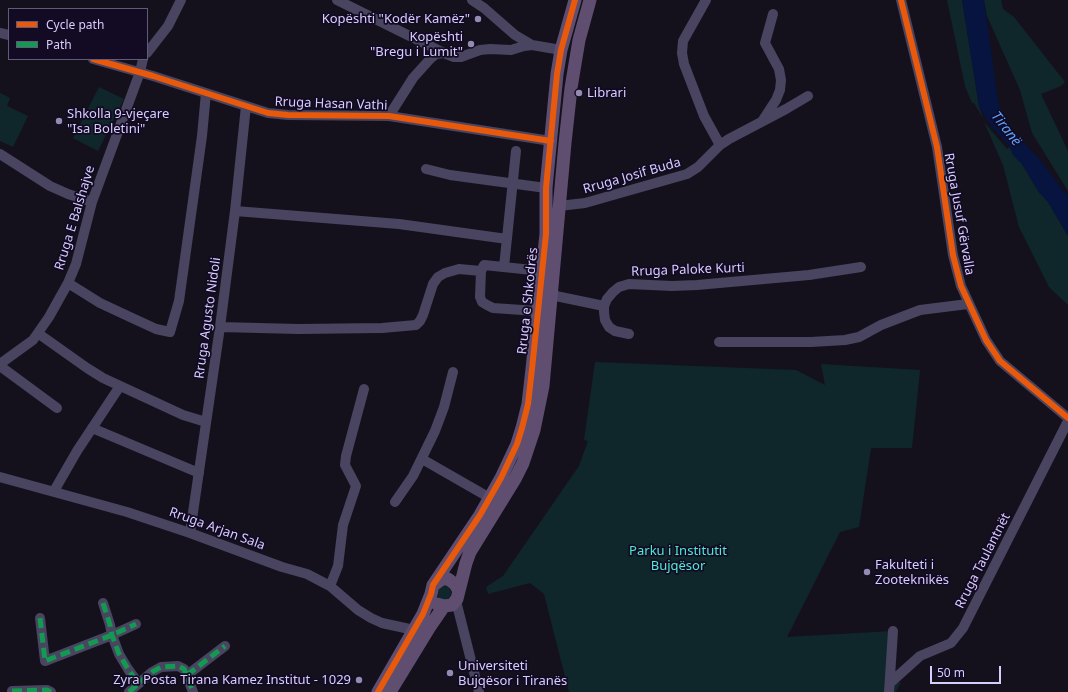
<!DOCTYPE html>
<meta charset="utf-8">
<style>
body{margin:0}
#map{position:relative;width:1068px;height:692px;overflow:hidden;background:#14111d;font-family:"Noto Sans",sans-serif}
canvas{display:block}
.legend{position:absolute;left:8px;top:8px;width:140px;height:52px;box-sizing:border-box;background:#120b23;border:1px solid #62597b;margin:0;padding:5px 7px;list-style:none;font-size:12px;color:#d9cdff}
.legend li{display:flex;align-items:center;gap:8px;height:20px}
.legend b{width:20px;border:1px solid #62597b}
.scale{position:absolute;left:930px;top:666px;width:71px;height:18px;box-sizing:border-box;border:2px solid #d9cdff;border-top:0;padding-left:5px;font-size:12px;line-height:14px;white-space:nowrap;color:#d9cdff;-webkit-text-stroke:3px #120b23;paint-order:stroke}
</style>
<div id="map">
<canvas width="1068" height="692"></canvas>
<ul class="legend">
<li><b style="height:5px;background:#e8590c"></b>Cycle path</li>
<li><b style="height:5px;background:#139951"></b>Path</li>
</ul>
<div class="scale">50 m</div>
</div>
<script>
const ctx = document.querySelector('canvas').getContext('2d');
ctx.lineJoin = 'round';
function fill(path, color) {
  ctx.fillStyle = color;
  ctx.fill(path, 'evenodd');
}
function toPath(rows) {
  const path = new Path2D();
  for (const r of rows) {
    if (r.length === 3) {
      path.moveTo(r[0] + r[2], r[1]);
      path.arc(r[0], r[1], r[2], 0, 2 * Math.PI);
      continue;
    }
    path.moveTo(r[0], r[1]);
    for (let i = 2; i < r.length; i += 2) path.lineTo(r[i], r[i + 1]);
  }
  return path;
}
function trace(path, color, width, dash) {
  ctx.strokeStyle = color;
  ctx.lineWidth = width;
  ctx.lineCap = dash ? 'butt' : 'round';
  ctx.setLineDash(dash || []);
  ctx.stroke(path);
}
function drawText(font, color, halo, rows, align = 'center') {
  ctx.font = font + ' "Noto Sans",sans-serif';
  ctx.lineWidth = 3.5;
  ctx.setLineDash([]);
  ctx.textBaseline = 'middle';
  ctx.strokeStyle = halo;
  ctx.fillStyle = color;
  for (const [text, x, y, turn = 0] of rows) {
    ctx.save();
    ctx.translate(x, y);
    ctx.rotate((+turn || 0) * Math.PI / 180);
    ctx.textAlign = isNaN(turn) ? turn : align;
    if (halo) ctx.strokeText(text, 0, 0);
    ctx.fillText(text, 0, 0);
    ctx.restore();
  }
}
fill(toPath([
 [947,0,962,0,979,106,983,118,974,103,972,103,965,86],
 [984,0,1001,0,1003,9,1014,17,1065,82,1061,86,1041,94,1068,151,1068,191,1032,133,1020,90,987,16],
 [99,87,124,99,98,151,73,138],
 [0,93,10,98,7,106,28,116,13,147,0,141],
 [984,122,1007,149,1010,147,1013,155,1022,164,1038,191,1048,202,1068,236,1068,305,1049,287,1019,227,1003,165],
 [595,362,796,370,825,385,821,364,920,370,912,448,871,448,859,527,840,532,787,637,893,631,887,685,901,682,896,692,569,692,544,594,530,583,488,594,486,587,503,576,579,466,588,441,584,440],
 [444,593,7]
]), '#0f272b');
fill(toPath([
 [962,0,984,0,998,100,1004,121,1041,161,1068,197,1068,236,1048,202,1038,191,1022,164,1013,155,1010,147,988,122,979,106]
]), '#06143f');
trace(toPath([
 [337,0,444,53,454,57,461,57,480,50,490,49,511,50,524,46,532,45,561,50],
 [472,0,484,8,515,35,532,45],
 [706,0,683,41,682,53,684,64,704,116,720,145],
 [901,0,937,147,953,255,961,286,986,340,1000,361,1068,418],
 [0,33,9,35],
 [147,53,168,26,181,0],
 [93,59,153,76,268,113,288,115,389,116,551,141],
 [389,116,413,78,431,58,436,54,444,53],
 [763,120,776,100,780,90,781,80,779,69,765,43,773,14],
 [0,154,50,186,68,194,92,202],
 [426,169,450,175,546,188],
 [559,206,585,203,687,174,698,167,720,145,729,139,786,109,808,96],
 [235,211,399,224,507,239],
 [504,267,516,151],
 [481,271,484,265,542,271],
 [68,283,100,303,130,317,156,329,170,332,179,301,202,136,206,93],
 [551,295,604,306],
 [220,327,298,329,382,328,416,325,420,321,423,315,433,284,438,277,445,273,459,269,481,271,480,297,482,302,487,305,493,308,537,311],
 [39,334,87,368,103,378,183,415,206,422],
 [629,334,615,331,609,327,605,320,604,312,604,306,607,299,613,292,619,287,629,284,672,286,697,285,809,275,861,267],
 [719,342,811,342,845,340,859,337,881,325,920,310,968,304],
 [0,364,33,340,49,317,68,283,76,264,92,202,140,72,143,59],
 [0,366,57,408],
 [92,428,199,473],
 [422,459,490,498],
 [0,477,127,512,190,533,282,567,307,574,330,586,358,610,371,618,382,623,414,630],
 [54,491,77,451,120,386],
 [395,502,413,476,435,431,444,407,453,372],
 [190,533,220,327,235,211,246,106],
 [330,586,338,566,343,525,356,486,345,465,346,456,364,389],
 [456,601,479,692],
 [103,603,110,625,112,635,119,654,128,669,138,683],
 [40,618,45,661,112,635,136,624],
 [187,675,225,646],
 [890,683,920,656,951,643,963,628,1068,421],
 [12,691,47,690,51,692],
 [129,692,152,672,161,667,178,666,184,669,193,692],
 [889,692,893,631]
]), '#49445f', 10);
trace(toPath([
 [435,584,442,579,448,579,455,584,459,591,457,599,452,605,444,606,437,604],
 [459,591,466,563,470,552,515,479,523,463,534,430,543,386,565,143,571,88,579,40,590,0],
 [378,692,423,614,431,594,433,585,480,515,501,478,517,444,522,428,528,404,532,369,546,234,546,188,557,74,561,50,575,0],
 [390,692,429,628,444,606]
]), '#5f4e70', 13);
trace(toPath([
 [103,603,110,625,112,635,119,654,128,669,138,683],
 [40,618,45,661,112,635,136,624],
 [187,675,225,646],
 [12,691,47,690,51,692],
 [129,692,152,672,161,667,178,666,184,669,193,692]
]), '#139951', 5, [10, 5]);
trace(toPath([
 [901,0,937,147,953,255,961,286,986,340,1000,361,1068,418],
 [93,59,153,76,268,113,288,115,389,116,551,141],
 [378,692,423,614,431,594,433,585,480,515,501,478,517,444,522,428,528,404,532,369,546,234,546,188,557,74,561,50,575,0]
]), '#e8590c', 6);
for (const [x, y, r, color] of [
 [478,19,4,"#948bb0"],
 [471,44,4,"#948bb0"],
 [579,93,4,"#948bb0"],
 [59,121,4,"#948bb0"],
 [867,572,4,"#948bb0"],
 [450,673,4,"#948bb0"],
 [359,680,4,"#948bb0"]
]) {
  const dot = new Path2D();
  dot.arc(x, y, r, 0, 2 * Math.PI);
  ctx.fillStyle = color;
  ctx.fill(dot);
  trace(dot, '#120b23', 1.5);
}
drawText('13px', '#d9cdff', '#120b23', [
 ["Kopështi \"Kodër Kamëz\"",470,19,"right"],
 ["Kopështi",463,37,"right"],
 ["\"Bregu i Lumit\"",463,52,"right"],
 ["Librari",587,93],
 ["Shkolla 9-vjeçare",67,114],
 ["\"Isa Boletini\"",67,129],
 ["Fakulteti i",875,565],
 ["Zooteknikës",875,580],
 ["Universiteti",458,666],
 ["Bujqësor i Tiranës",458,681],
 ["Zyra Posta Tirana Kamez Institut - 1029",351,680,"right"]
], 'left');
drawText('13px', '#d9cdff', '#120b23', [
 ["Rruga Hasan Vathi",331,104,2],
 ["Rruga Josif Buda",632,176,-16],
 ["Rruga Jusuf Gërvalla",959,214,80],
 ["Rruga E Balshajve",75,218,-73],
 ["Rruga Paloke Kurti",688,270,-2],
 ["Rruga e Shkodrës",528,301,-84],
 ["Rruga Agusto Nidoli",208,318,-82],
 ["Rruga Arjan Sala",217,529,20],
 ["Rruga Taulantnët",983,561,-63]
]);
drawText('13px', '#4eead5', '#120b23', [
 ["Parku i Institutit",678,551],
 ["Bujqësor",678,566]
]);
drawText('italic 14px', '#5ba0ff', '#120b23', [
 ["Tiranë",1006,129,52]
]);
</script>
